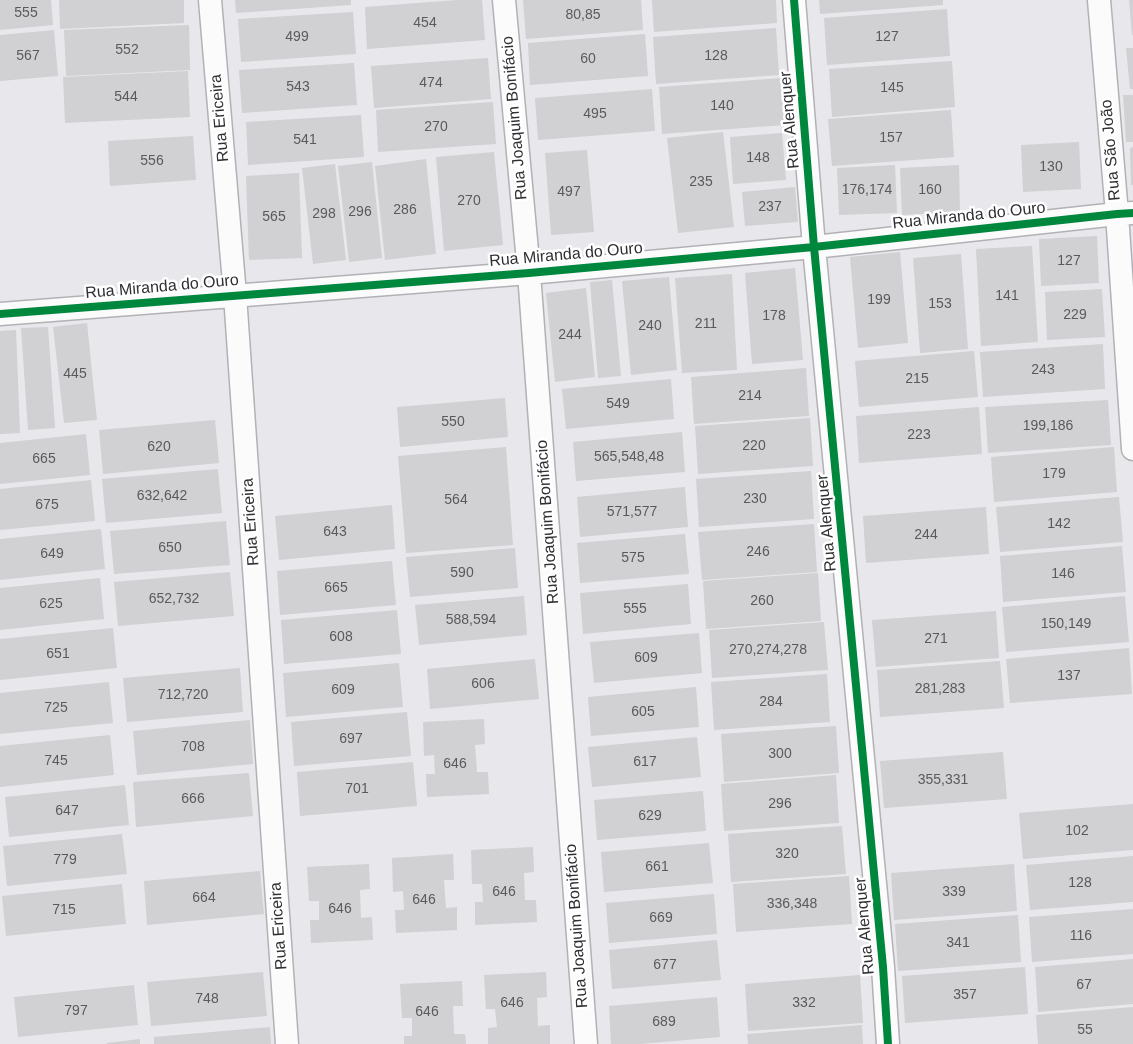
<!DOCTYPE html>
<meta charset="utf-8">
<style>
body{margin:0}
canvas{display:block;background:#e7e7ec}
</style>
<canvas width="1133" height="1044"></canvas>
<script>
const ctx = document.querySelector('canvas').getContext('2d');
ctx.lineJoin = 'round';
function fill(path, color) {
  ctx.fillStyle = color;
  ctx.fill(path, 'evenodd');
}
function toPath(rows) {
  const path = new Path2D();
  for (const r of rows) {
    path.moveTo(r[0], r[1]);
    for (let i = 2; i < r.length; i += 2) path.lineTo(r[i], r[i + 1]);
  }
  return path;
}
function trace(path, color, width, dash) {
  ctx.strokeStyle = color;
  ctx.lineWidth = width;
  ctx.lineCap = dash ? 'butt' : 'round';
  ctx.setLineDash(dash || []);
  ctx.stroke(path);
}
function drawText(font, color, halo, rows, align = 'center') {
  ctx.font = font + ' Arial,sans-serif';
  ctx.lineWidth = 5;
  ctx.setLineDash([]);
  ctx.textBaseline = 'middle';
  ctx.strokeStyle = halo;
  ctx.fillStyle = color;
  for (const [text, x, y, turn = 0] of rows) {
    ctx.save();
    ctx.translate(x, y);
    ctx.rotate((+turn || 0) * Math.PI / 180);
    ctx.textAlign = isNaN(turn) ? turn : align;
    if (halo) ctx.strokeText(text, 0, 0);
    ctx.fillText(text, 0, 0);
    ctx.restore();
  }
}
fill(toPath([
 [0,0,51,0,53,25,0,30],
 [59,0,184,0,184,23,60,29],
 [235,0,351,0,351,5,236,13],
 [457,0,482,0,485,40,367,49,365,7],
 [523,0,641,0,643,30,526,39],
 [652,0,776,0,777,23,654,32],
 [819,0,943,0,943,5,820,14],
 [1129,0,1133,0,1133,35,1132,35],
 [947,9,950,56,827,65,824,18],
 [353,12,356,54,241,62,238,19],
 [189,25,190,70,66,76,64,30],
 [776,28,779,75,656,84,653,37],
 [54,30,58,76,0,81,0,35],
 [645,34,648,76,530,85,528,43],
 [1126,48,1133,48,1133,89,1130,89],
 [488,58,491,99,374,108,371,66],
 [952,61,955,107,832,117,829,69],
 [354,63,357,105,242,113,239,70],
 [188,71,190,117,65,123,63,77],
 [782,78,785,125,662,134,659,87],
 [652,89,655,131,538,140,535,98],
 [1123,95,1133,95,1133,142,1126,142],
 [493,102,496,144,378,152,376,110],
 [951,110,954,157,832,166,828,119],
 [361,115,364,157,248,165,246,122],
 [723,132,734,227,678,233,667,138],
 [782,133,786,180,733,184,730,137],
 [193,136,196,180,110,186,108,141],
 [1079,142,1081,189,1023,192,1021,145],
 [1133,147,1133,185,1131,185,1130,148],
 [587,150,594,232,551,235,545,153],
 [494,152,503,245,444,251,436,157],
 [426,159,436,254,385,260,375,166],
 [372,162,382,258,349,262,338,166],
 [335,164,346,260,313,264,302,168],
 [895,165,897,213,839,215,837,168],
 [959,165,960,212,902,215,900,168],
 [299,173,302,258,249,260,246,176],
 [795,187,798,222,745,226,742,192],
 [1097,236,1099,283,1041,286,1039,239],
 [1032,246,1038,342,981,346,976,249],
 [900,252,908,343,858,348,850,257],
 [961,254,968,349,920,353,913,258],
 [795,268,803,360,752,364,745,273],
 [732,274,737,370,682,373,675,278],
 [669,277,677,370,631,375,622,281],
 [612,280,621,376,598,378,590,282],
 [586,288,595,377,555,382,546,293],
 [1102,289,1105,337,1047,340,1045,292],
 [87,323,97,420,64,423,53,327],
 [48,327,55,428,28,430,21,328],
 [16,330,20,433,0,434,0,331],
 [1103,344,1105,389,983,397,980,352],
 [974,351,978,397,859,407,855,361],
 [806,368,809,416,694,424,691,377],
 [671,379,674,419,566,429,562,389],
 [505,398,508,437,400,447,397,407],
 [1108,400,1111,445,988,453,985,407],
 [979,407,982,454,859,463,856,416],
 [810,418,813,466,698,474,695,426],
 [215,420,219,463,103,474,99,430],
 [682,432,685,472,576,481,573,442],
 [86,434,90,475,0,484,0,443],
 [506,447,513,545,406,553,398,456],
 [1114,447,1117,492,994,502,991,457],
 [218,469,222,513,106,523,102,479],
 [811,471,814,519,699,527,696,479],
 [91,480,95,521,0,530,0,489],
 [685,487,688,527,580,537,577,497],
 [1119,497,1123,542,1000,552,996,507],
 [392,505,395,549,279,560,275,516],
 [986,507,989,554,866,563,863,516],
 [226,521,230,565,114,574,110,531],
 [814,524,817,572,702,580,698,532],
 [101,529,105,569,0,580,0,539],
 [685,534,689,574,580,583,577,543],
 [1122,546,1126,592,1003,602,1000,556],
 [515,548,518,588,410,597,406,557],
 [392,561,396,605,280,615,277,571],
 [230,572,234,616,118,626,114,582],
 [818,573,821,621,706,629,703,581],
 [100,578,104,619,0,630,0,588],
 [688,584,691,624,583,634,580,593],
 [524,596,527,635,419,645,415,605],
 [1125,596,1129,642,1006,652,1002,607],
 [397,610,401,654,284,664,281,620],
 [996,611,999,658,876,667,872,620],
 [824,622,828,670,712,678,709,630],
 [113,628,117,668,0,680,0,639],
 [699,633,702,673,594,683,590,642],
 [1129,648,1132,694,1010,703,1006,659],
 [535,659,539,699,430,709,427,669],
 [1000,661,1004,708,880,717,877,670],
 [399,663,403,707,286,717,283,673],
 [240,668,243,712,127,722,123,678],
 [827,674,830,722,714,730,711,682],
 [109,682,113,723,0,734,0,693],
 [696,687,699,727,591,736,588,697],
 [407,712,411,756,294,766,291,722],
 [484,719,485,744,475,745,477,772,488,772,489,794,427,797,426,774,435,774,434,755,424,756,423,722],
 [250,720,253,764,137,775,133,731],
 [836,726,839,773,724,782,721,734],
 [110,735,114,775,0,787,0,746],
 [697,737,701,777,592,787,588,747],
 [1003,752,1007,799,884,808,880,761],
 [413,762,417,806,300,816,297,772],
 [249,773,253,816,136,827,133,782],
 [836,775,839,823,724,831,721,784],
 [125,785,129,825,9,837,5,797],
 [703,791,706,831,597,840,594,800],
 [1133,804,1133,850,1023,859,1019,813],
 [842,826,846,874,731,882,728,834],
 [122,834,127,874,7,886,3,846],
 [709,843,713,883,604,892,601,852],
 [533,847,534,872,524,873,525,900,536,900,537,922,475,925,475,902,483,902,482,884,472,884,471,850],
 [453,854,454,880,444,880,446,908,457,907,457,930,396,933,395,910,404,910,403,891,393,892,392,858],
 [1133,856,1133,902,1030,910,1026,865],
 [369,864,370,889,360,890,361,918,372,917,373,940,311,943,310,920,319,920,319,901,309,901,307,867],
 [1014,864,1017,911,894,920,891,873],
 [260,871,264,914,147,925,144,881],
 [849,876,852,924,736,932,733,884],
 [122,884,126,924,6,936,2,896],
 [714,894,717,934,609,943,606,903],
 [1133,909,1133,954,1032,962,1029,917],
 [1018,915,1021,962,898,971,895,924],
 [717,940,721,980,612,989,609,950],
 [1133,959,1133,1004,1038,1012,1035,967],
 [1025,967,1028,1014,905,1023,902,976],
 [263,972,267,1016,151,1026,147,982],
 [546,972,547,997,537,998,538,1026,550,1025,550,1044,488,1044,488,1028,497,1027,495,1009,486,1009,484,975],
 [860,975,863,1023,748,1031,745,984],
 [462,981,463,1006,453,1006,454,1034,465,1034,466,1044,404,1044,404,1036,412,1036,412,1018,402,1018,400,984],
 [134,985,138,1025,18,1037,14,997],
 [717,997,720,1037,640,1044,611,1044,609,1006],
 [1133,1007,1133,1044,1038,1044,1036,1015],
 [862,1025,863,1044,748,1044,747,1034],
 [270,1027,271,1044,154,1044,154,1037],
 [140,1039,140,1044,107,1044,107,1043]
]), '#d1d0d3');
const street = toPath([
 [210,0,235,295,287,1044],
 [504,0,529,273,586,1044],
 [794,0,814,247,883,967,888,1044],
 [1099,0,1117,214,1133,449],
 [0,314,529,273,814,247,1117,214,1133,213]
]);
trace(street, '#b2b2b6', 25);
trace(street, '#fbfbfc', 22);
trace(toPath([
 [794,0,814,247,883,967,888,1044],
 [0,314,529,273,814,247,1117,214,1133,213]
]), '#00873e', 8);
drawText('14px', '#5a5a5e', null, [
 ["555",26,13],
 ["80,85",583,15],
 ["454",425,23],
 ["499",297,37],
 ["127",887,37],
 ["552",127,50],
 ["567",28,56],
 ["128",716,56],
 ["60",588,59],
 ["474",431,83],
 ["543",298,87],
 ["145",892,88],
 ["544",126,97],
 ["140",722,106],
 ["495",595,114],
 ["270",436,127],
 ["157",891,138],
 ["541",305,140],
 ["148",758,158],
 ["556",152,161],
 ["130",1051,167],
 ["235",701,182],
 ["176,174",867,190],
 ["160",930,190],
 ["497",569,192],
 ["270",469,201],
 ["237",770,207],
 ["286",405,210],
 ["296",360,212],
 ["298",324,214],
 ["565",274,217],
 ["127",1069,261],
 ["141",1007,296],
 ["199",879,300],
 ["153",940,304],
 ["229",1075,315],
 ["178",774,316],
 ["211",706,324],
 ["240",650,326],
 ["244",570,335],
 ["243",1043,370],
 ["445",75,374],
 ["215",917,379],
 ["214",750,396],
 ["549",618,404],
 ["550",453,422],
 ["199,186",1048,426],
 ["223",919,435],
 ["220",754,446],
 ["620",159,447],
 ["565,548,48",629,457],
 ["665",44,459],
 ["179",1054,474],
 ["632,642",162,496],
 ["230",755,499],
 ["564",456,500],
 ["675",47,505],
 ["571,577",632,512],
 ["142",1059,524],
 ["643",335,532],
 ["244",926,535],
 ["650",170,548],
 ["246",758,552],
 ["649",52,554],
 ["575",633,558],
 ["590",462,573],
 ["146",1063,574],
 ["665",336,588],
 ["652,732",174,599],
 ["260",762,601],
 ["625",51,604],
 ["555",635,609],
 ["588,594",471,620],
 ["150,149",1066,624],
 ["608",341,637],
 ["271",936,639],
 ["270,274,278",768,650],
 ["651",58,654],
 ["609",646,658],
 ["137",1069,676],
 ["606",483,684],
 ["281,283",940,689],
 ["609",343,690],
 ["712,720",183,695],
 ["284",771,702],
 ["725",56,708],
 ["605",643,712],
 ["697",351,739],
 ["708",193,747],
 ["300",780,754],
 ["745",56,761],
 ["617",645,762],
 ["646",455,764],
 ["355,331",943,780],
 ["701",357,789],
 ["666",193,799],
 ["296",780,804],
 ["647",67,811],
 ["629",650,816],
 ["102",1077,831],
 ["320",787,854],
 ["779",65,860],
 ["661",657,867],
 ["128",1080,883],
 ["646",504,892],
 ["339",954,892],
 ["664",204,898],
 ["646",424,900],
 ["336,348",792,904],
 ["646",340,909],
 ["715",64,910],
 ["669",661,918],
 ["116",1081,936],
 ["341",958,943],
 ["677",665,965],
 ["67",1084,985],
 ["357",965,995],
 ["748",207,999],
 ["646",512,1003],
 ["332",804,1003],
 ["797",76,1011],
 ["646",427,1012],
 ["689",664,1022],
 ["55",1085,1030]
]);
drawText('16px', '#2f3033', '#fff', [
 ["Rua Ericeira",220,118,-95],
 ["Rua Joaquim Bonifácio",515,118,-95],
 ["Rua Alenquer",790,120,-95],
 ["Rua São João",1111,150,-95],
 ["Rua Miranda do Ouro",969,216,-6],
 ["Rua Miranda do Ouro",566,255,-5],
 ["Rua Miranda do Ouro",162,287,-5],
 ["Rua Ericeira",251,522,-94],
 ["Rua Joaquim Bonifácio",548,522,-94],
 ["Rua Alenquer",827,523,-95],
 ["Rua Ericeira",279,926,-94],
 ["Rua Joaquim Bonifácio",577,926,-94],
 ["Rua Alenquer",865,926,-95]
]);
</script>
